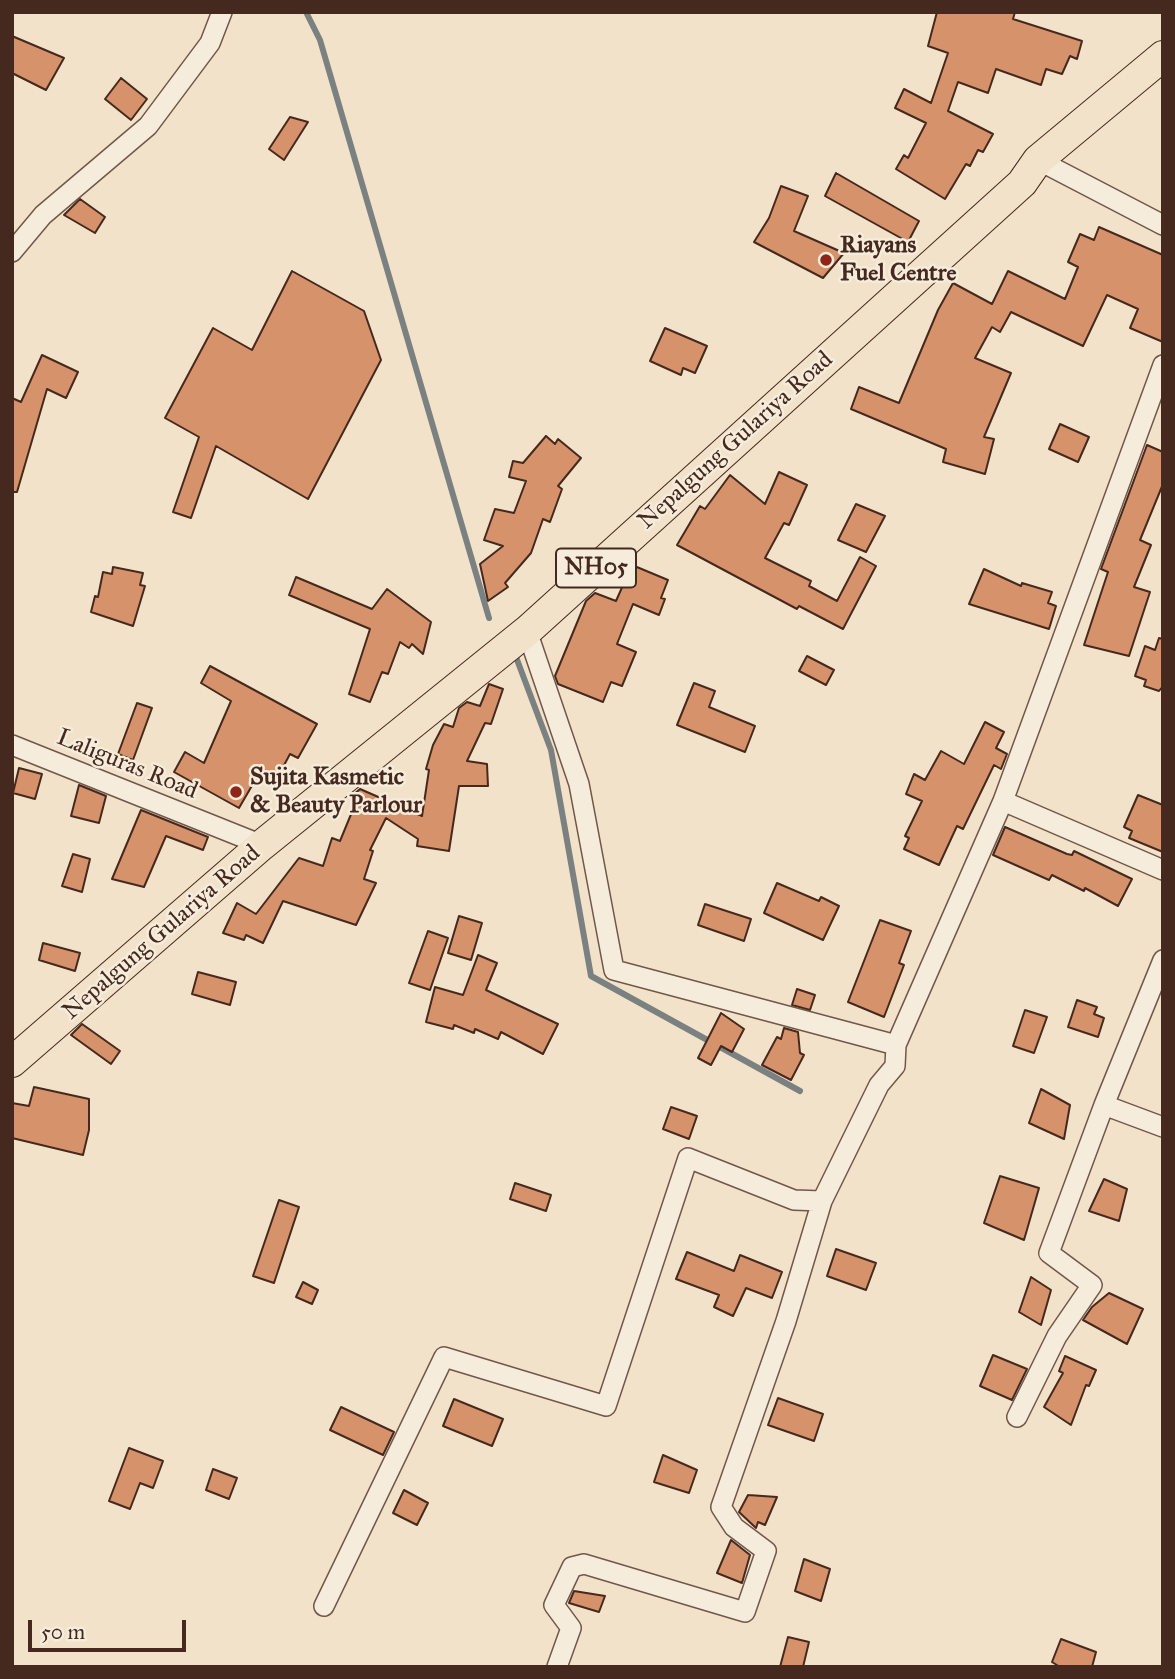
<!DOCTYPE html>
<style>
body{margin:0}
#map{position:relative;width:1175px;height:1679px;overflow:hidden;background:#f1e2c9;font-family:"IM FELL Great Primer",serif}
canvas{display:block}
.frame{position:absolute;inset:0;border:14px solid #46291e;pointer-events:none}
.scale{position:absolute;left:28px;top:1620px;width:158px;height:32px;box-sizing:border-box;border:4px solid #46291e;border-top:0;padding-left:9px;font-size:21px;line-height:24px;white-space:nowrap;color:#46291e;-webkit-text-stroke:5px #f6ecdc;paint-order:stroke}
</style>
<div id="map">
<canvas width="1175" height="1679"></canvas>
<div class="frame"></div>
<div class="scale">50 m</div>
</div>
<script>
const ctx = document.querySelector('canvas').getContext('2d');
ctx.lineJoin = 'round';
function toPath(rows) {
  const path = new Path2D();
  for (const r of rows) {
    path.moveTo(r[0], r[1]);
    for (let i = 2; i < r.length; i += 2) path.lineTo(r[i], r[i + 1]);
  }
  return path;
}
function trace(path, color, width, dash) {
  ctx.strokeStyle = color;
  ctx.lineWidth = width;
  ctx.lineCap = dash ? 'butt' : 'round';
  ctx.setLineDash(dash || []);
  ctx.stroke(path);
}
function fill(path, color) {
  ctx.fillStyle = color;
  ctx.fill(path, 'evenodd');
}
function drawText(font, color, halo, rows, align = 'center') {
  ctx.font = font + ' "IM FELL Great Primer",serif';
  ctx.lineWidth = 5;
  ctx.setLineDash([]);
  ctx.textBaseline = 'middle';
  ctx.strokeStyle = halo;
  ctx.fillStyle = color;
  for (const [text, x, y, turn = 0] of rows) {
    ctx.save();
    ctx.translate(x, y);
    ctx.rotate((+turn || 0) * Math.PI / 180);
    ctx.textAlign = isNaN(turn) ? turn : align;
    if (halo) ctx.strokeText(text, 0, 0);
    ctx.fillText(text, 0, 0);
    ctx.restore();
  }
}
trace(toPath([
 [306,12,320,40,489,618],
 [516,657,551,750,591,976,800,1091]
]), '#7b8180', 6);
const building = toPath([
 [937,12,1015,12,1013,19,1082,41,1077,59,1070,56,1062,74,1046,69,1041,85,996,69,988,93,958,82,948,111,993,134,983,152,978,150,970,166,966,164,945,199,896,169,904,155,908,158,926,123,895,108,904,89,931,103,948,53,928,46,937,12],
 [12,36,64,58,46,90,12,73,12,36],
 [121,78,147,99,131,120,105,99,121,78],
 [290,117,308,122,284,160,269,149,290,117],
 [836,173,919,221,908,242,825,196,836,173],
 [781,186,808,196,794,231,844,253,823,278,754,242,769,218,781,186],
 [80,199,105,217,95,233,64,215,80,199],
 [1099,227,1163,255,1163,342,1130,328,1138,309,1107,295,1083,346,1011,312,1000,332,992,327,975,358,1011,373,984,437,994,439,985,474,943,462,946,449,851,409,859,387,899,403,938,310,953,283,992,304,1008,271,1065,299,1078,267,1068,262,1080,234,1094,240,1099,227],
 [292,271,364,311,381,360,308,499,216,446,191,518,173,512,199,437,165,418,213,328,252,350,292,271],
 [665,328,707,346,695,373,683,368,681,375,650,361,665,328],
 [42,355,78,372,66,398,47,389,17,492,12,492,12,398,21,402,42,355],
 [1060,424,1089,437,1078,462,1049,449,1060,424],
 [546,436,555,444,558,439,581,458,558,486,562,489,550,522,543,519,531,553,505,583,508,587,488,601,480,564,503,546,484,540,495,509,514,513,526,481,509,477,513,461,523,463,546,436],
 [1147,445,1163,452,1163,484,1140,540,1151,545,1134,587,1150,592,1129,656,1084,645,1108,572,1101,569,1147,445],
 [779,472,807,485,789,525,784,523,765,558,811,581,809,586,837,601,860,557,876,566,843,629,799,606,797,609,677,545,700,506,705,509,730,475,765,504,779,472],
 [856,504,885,516,866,552,838,540,856,504],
 [632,565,668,580,661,598,665,599,659,615,633,604,617,644,636,652,622,686,611,682,603,702,558,684,555,676,586,601,595,593,616,601,632,565],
 [113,567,143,573,140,585,145,586,133,626,91,612,95,596,98,597,103,572,112,574,113,567],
 [984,569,1021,586,1022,583,1052,592,1048,603,1056,606,1049,629,969,604,984,569],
 [296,577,372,609,387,589,431,622,423,654,412,644,409,648,400,642,388,674,382,672,370,702,349,694,370,629,289,595,296,577],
 [1159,638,1163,639,1163,686,1159,691,1144,686,1146,680,1135,676,1145,646,1155,650,1159,638],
 [807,656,834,670,826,685,799,671,807,656],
 [210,666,317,724,298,758,290,754,273,786,257,777,239,808,174,772,185,752,204,763,231,701,201,683,210,666],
 [694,683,715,691,709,707,755,726,745,752,677,725,694,683],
 [489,684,503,689,491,724,485,723,467,761,487,764,488,786,459,786,449,851,417,846,418,839,386,818,370,850,373,851,364,879,376,883,356,925,283,901,263,943,246,935,244,940,223,933,237,903,256,914,299,858,323,866,332,838,340,841,354,807,364,804,352,796,360,789,422,816,429,770,426,769,433,745,444,724,453,727,459,708,467,702,480,706,489,684],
 [137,703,152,708,133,760,118,754,137,703],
 [985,722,1004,732,996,748,1007,754,1001,769,994,765,963,829,957,826,939,865,904,849,909,838,905,836,922,801,906,794,914,774,925,780,941,751,964,764,985,722],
 [19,768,42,774,35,799,13,793,19,768],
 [79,785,106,796,99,823,71,816,79,785],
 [1138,795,1163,805,1163,852,1129,838,1132,831,1124,827,1138,795],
 [141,810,208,837,203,850,166,836,144,887,112,879,141,810],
 [1005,827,1067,854,1072,855,1074,851,1132,879,1118,906,1085,888,1084,891,1052,875,1049,880,993,855,1005,827],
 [73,854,90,859,82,892,62,886,73,854],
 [777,883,819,901,821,897,839,906,823,940,764,913,777,883],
 [705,904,751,919,744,941,698,925,705,904],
 [459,916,482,923,471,960,448,953,459,916],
 [880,920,911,931,899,963,904,965,884,1017,848,1002,880,920],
 [428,931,448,938,430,990,409,983,428,931],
 [43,943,80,953,75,971,39,960,43,943],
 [478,955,497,963,486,990,558,1024,543,1054,501,1032,498,1039,475,1029,474,1033,454,1025,453,1029,426,1022,435,987,463,995,478,955],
 [198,972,236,982,230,1005,192,994,198,972],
 [797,989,815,995,810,1010,792,1005,797,989],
 [1077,1000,1097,1007,1094,1014,1104,1018,1098,1037,1068,1027,1077,1000],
 [1025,1010,1047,1017,1034,1053,1013,1046,1025,1010],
 [721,1013,744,1029,732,1052,721,1046,711,1065,698,1058,721,1013],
 [82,1024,120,1051,111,1064,71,1035,82,1024],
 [784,1028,798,1032,800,1053,804,1055,791,1080,762,1065,777,1037,781,1039,784,1028],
 [34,1087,89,1099,89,1130,83,1155,12,1138,12,1103,29,1106,34,1087],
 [1041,1089,1070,1105,1064,1139,1029,1123,1041,1089],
 [671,1107,697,1116,689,1139,663,1129,671,1107],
 [1000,1176,1039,1188,1024,1240,984,1223,1000,1176],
 [1104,1179,1127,1189,1119,1221,1089,1211,1104,1179],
 [515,1183,551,1195,546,1211,510,1199,515,1183],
 [279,1200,299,1207,274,1283,253,1276,279,1200],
 [836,1249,876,1263,866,1290,827,1276,836,1249],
 [687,1252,734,1271,740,1255,782,1272,772,1298,746,1288,733,1316,714,1307,719,1295,676,1279,687,1252],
 [1031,1277,1051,1290,1041,1325,1019,1312,1031,1277],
 [303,1282,318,1290,312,1304,296,1297,303,1282],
 [1109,1293,1143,1309,1127,1344,1083,1320,1092,1307,1109,1293],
 [993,1355,1027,1369,1012,1400,980,1386,993,1355],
 [1065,1356,1096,1370,1089,1386,1086,1385,1071,1425,1044,1407,1063,1373,1059,1371,1065,1356],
 [778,1398,823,1414,814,1441,768,1425,778,1398],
 [454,1399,503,1419,492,1446,443,1426,454,1399],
 [341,1407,394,1432,383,1455,330,1430,341,1407],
 [129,1448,163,1461,153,1488,140,1483,130,1509,109,1501,129,1448],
 [663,1455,697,1470,689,1493,654,1482,663,1455],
 [213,1469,237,1478,229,1499,206,1490,213,1469],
 [404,1490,428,1503,417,1525,393,1513,404,1490],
 [748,1495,777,1497,765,1525,758,1522,756,1528,739,1512,748,1495],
 [731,1540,750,1555,742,1583,717,1573,731,1540],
 [804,1559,830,1569,821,1601,795,1591,804,1559],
 [574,1591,605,1596,599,1612,569,1603,574,1591],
 [788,1637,809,1642,803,1667,780,1667,788,1637],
 [1061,1639,1096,1652,1092,1667,1060,1667,1052,1662,1061,1639]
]);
fill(building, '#d6926b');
trace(building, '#46291e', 2);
const street = toPath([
 [1038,160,1163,225],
 [12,252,43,215,148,126,210,43,222,12],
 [527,631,579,784,614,970,896,1045,1003,801,1163,870],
 [12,745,262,845],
 [1003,801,1163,365],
 [1104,1105,1163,1127],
 [1017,1417,1057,1336,1092,1285,1049,1253,1104,1105,1163,960],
 [324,1606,444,1357,606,1406,688,1158,794,1200,822,1201],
 [557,1667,571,1628,554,1605,572,1567,584,1564,745,1612,766,1551,734,1527,721,1507,786,1321,822,1201,879,1085,895,1066,896,1045]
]);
const primary = toPath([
 [12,1062,262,845,527,631,1022,183,1038,160,1163,56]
]);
trace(street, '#715749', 22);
trace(primary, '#46291e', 32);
trace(street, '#f6ecdc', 19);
trace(primary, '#f1e2c9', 30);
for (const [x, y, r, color] of [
 [826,260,7,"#8f2418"],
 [236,792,7,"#8f2418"]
]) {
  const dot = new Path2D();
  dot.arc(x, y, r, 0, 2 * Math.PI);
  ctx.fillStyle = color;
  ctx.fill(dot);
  trace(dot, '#f6ecdc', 2.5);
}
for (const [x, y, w] of [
 [596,568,80]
]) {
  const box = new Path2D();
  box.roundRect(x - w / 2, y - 19.5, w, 39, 5);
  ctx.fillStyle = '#f6ecdc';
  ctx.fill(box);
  trace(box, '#46291e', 2);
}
drawText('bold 23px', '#46291e', null, [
 ["NH05",596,568]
]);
drawText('bold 24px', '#46291e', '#f6ecdc', [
 ["Riayans",840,246],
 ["Fuel Centre",840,274],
 ["Sujita Kasmetic",250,778],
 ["& Beauty Parlour",250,806]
], 'left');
drawText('24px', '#46291e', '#f6ecdc', [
 ["Nepalgung Gulariya Road",736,441,-42],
 ["Laliguras Road",127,765,22],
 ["Nepalgung Gulariya Road",162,933,-41]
]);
</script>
